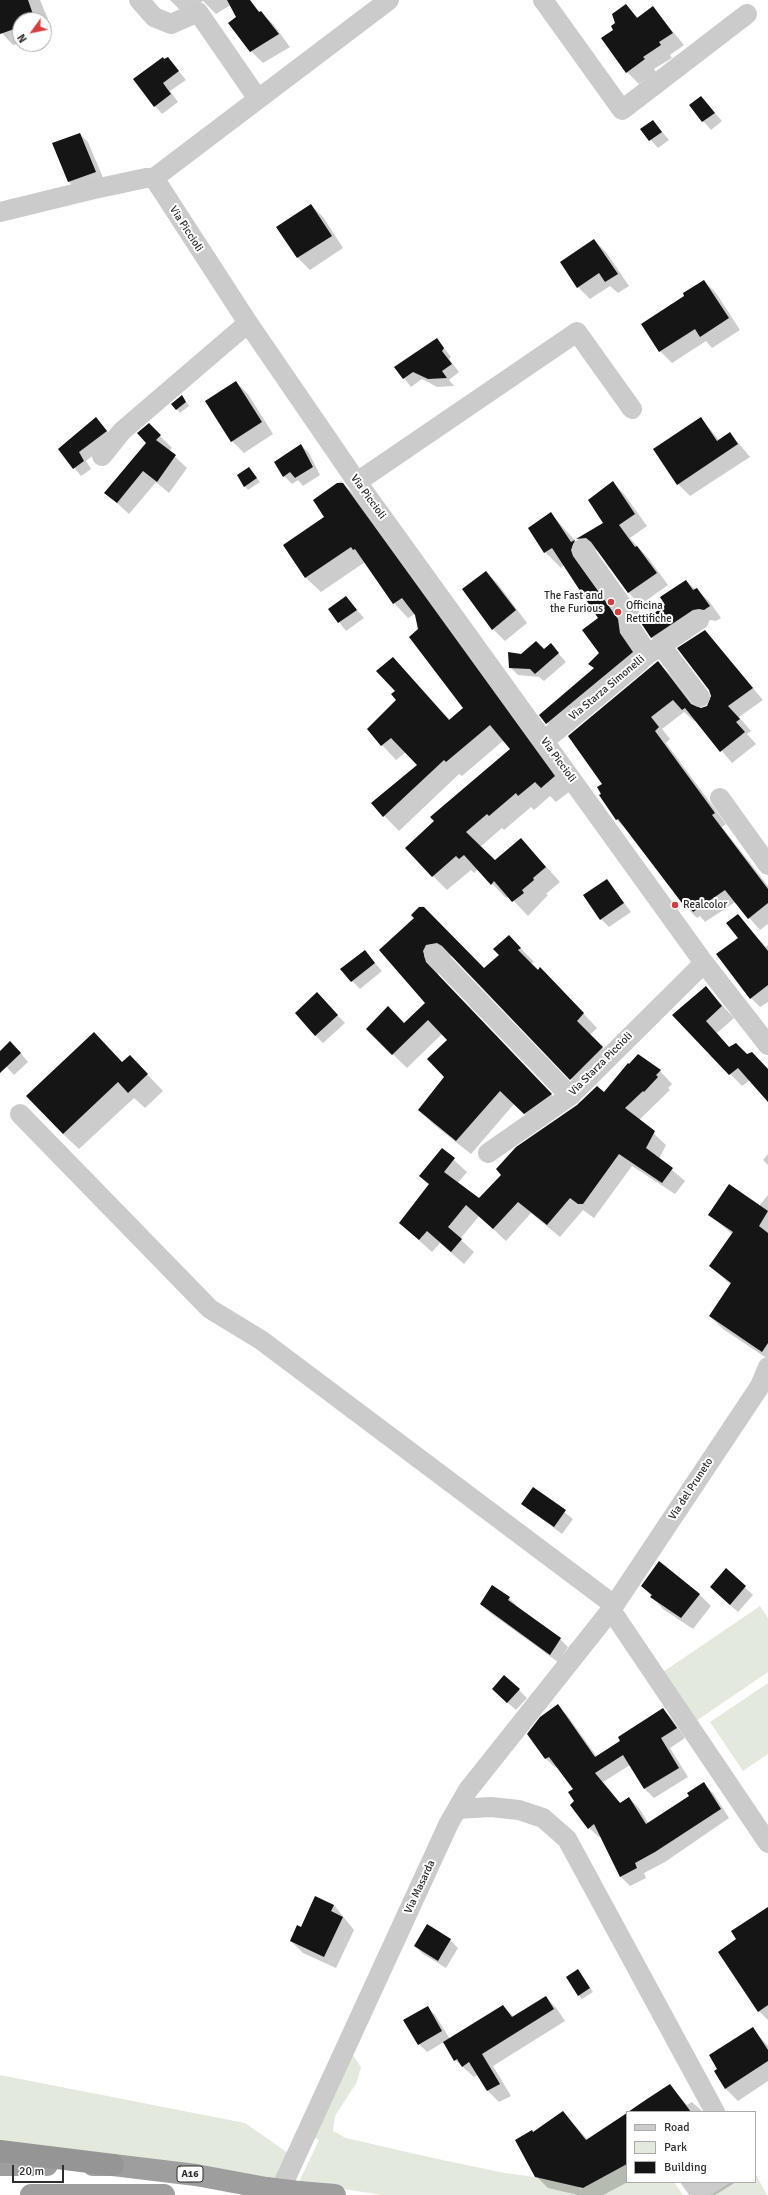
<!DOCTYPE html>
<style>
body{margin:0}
#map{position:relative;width:768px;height:2195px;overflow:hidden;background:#fff;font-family:Signika,sans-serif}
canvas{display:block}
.legend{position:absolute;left:626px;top:2111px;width:130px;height:72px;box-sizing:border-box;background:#fff;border:1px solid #ababab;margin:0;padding:5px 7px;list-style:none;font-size:12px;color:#2e2e2e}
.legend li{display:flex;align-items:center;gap:8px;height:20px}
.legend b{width:20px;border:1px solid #ababab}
.north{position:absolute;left:12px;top:12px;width:40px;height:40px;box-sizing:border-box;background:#fff;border:1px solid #ababab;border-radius:50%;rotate:237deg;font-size:11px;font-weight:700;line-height:16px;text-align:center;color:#2e2e2e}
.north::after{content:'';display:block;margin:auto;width:14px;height:18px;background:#d73e42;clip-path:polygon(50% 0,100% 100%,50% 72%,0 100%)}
.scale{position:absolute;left:12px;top:2165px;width:52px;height:18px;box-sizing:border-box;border:2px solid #2e2e2e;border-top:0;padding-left:5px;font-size:12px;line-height:14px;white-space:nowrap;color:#2e2e2e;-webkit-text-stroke:3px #fff;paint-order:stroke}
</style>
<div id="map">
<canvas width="768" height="2195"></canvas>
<ul class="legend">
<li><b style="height:5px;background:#cbcbcb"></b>Road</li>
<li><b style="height:11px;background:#e3eadd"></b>Park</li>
<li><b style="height:11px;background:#151515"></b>Building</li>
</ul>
<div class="north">N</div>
<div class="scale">20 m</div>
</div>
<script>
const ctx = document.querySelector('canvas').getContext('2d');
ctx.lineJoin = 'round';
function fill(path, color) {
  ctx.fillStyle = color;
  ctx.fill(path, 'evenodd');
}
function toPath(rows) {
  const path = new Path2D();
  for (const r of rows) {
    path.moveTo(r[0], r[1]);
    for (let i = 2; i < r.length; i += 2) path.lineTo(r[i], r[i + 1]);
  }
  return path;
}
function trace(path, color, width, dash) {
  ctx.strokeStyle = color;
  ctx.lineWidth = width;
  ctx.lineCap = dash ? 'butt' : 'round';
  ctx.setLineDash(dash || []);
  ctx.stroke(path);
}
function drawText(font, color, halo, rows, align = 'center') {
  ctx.font = font + ' Signika,sans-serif';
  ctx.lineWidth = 4;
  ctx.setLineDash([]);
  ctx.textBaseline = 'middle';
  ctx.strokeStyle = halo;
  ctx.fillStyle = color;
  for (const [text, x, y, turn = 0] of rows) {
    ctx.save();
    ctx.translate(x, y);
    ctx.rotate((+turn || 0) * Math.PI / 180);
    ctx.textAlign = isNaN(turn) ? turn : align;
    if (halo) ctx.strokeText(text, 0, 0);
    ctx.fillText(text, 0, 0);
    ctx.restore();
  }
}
fill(toPath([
 [760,1606,768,1618,768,1672,696,1721,663,1672],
 [768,1683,768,1754,743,1771,710,1722],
 [350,2051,361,2067,357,2082,335,2116,333,2131,346,2138,433,2158,505,2173,535,2177,579,2187,580,2190,627,2164,627,2182,674,2182,683,2195,382,2195,299,2182,319,2140,313,2137],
 [0,2075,245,2123,288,2153,276,2179,0,2142],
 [755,2173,767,2195,711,2195,731,2182,755,2182]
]), '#e3eadd');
fill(toPath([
 [0,0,40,0,48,19,20,20,20,44,13,45,0,31],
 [170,0,229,0,232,4,216,14,203,1,183,13],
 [247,0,273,24,290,47,263,63,251,51,237,17],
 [626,5,638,18,653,8,684,45,670,55,672,58,654,69,656,72,639,84,627,72,614,30],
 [44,26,47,36,44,37],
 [168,58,186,80,170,91,178,102,162,114,155,106,165,60],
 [701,97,722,121,711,130,690,106],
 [653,121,669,140,658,148,641,129],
 [80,134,88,142,104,180,76,190,69,182],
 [311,205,323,217,343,248,310,270,298,258,278,227],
 [594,240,606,252,629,286,618,293,610,286,590,299,578,287,561,262],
 [704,281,716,293,740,330,712,348,706,341,672,363,660,351,686,296],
 [437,339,451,357,449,359,459,372,449,380,454,386,437,387,422,379,411,387,396,368],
 [236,382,248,394,273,434,244,453,232,441],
 [182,396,189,406,180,413,172,404],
 [96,418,114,439,86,461,91,469,81,476,59,449],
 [701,418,719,440,730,433,750,457,690,496,678,484],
 [149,425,172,448,169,451,187,468,169,493,156,482,129,514,106,493,148,442],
 [301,445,309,453,320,475,303,486,298,480,292,484,284,476],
 [249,468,260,482,248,490,245,486],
 [341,481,355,496,569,792,556,802,550,796,534,810,531,807,504,830,502,828,480,847,495,861,521,839,560,882,546,894,548,895,528,916,509,896,506,898,478,869,474,873,471,870,447,890,433,876,511,749,504,740,462,776,459,774,399,831,372,803,418,765,406,752,396,760,382,745,407,673,450,720,464,709,419,629,415,614,408,618,394,603,365,562,321,592,306,578,285,545,326,517,314,500],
 [612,482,624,494,647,526,630,538,649,559,668,585,640,605,629,593,598,550,589,551,578,539,604,523],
 [551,514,590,557,633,636,636,650,648,668,562,739,540,715,595,669,601,654,599,619,564,565,561,568,545,552],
 [486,572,498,584,527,623,505,641,493,629],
 [686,581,709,601,721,618,716,621,711,620,705,622,664,650,652,638,643,623,666,605],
 [346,597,364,618,346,631,329,609],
 [705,631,763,700,739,717,751,731,747,734,756,744,732,763,696,720,694,721,684,712,662,729,670,739,666,743,726,824,722,827,768,886,768,924,760,930,735,902,705,922,700,916,697,918,685,906,628,831,617,820,600,796,603,784,658,663,670,674,695,707,701,709,708,707,712,696],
 [550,644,566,662,544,681,539,677,518,675,510,667,521,655,544,650],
 [607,880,631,912,609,927,601,919],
 [422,906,484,970,500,955,509,936,534,962,531,964,554,982,597,1028,590,1035,616,1062,585,1093,456,959,451,956,440,959,436,966,439,977,565,1109,539,1127,514,1104,471,1154,433,1124,419,1110,445,1076,448,1040,442,1034,407,1068,367,1029,405,1024,426,1003,415,918,412,915],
 [738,916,766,947,768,945,768,1002,760,1007,751,998,739,938],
 [364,951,382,971,360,989,352,981],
 [706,988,734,1018,717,1033,730,1048,768,1069,768,1101,750,1080,742,1086,673,1015],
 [324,1001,345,1023,323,1043,315,1035],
 [18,1050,28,1062,14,1075,0,1060,0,1052],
 [638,1056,660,1071,672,1084,668,1088,670,1090,639,1120,666,1145,659,1159,685,1181,675,1194,632,1166,594,1218,583,1210,560,1237,531,1213,506,1241,479,1216,460,1239,474,1252,464,1264,440,1243,432,1252,400,1223,429,1185,420,1176,442,1149,467,1172,457,1184,479,1200,604,1093],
 [122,1063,145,1072,163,1091,145,1108,134,1098,79,1149,63,1134],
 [768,1154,768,1165,763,1160],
 [768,1195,768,1359,723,1329,710,1316,731,1285,710,1266,733,1235,709,1214,759,1206],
 [533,1488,573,1519,562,1534,522,1504],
 [726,1570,753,1595,738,1612,719,1595],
 [642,1586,699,1594,711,1606,693,1629,663,1609],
 [509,1598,517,1606,516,1608,560,1639,568,1647,558,1662,489,1612,481,1604],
 [519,1690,527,1698,516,1710,501,1697],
 [558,1706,567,1715,597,1757,663,1709,672,1719,685,1738,670,1748,688,1777,654,1798,645,1789,630,1765,603,1782,621,1804,629,1798,639,1808,649,1824,691,1797,704,1784,713,1793,729,1818,665,1862,644,1873,646,1878,630,1886,621,1877,601,1836,599,1837,589,1828,571,1805,576,1801,574,1789,558,1766,556,1768,546,1759,528,1734],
 [334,1905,354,1930,336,1968,303,1953,291,1941,301,1928],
 [768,1916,768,2020,759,2011],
 [450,1940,458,1948,446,1968,423,1954,415,1946],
 [578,1970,593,1992,582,1999,579,1995],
 [546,1997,557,2009,565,2021,493,2066,511,2096,499,2102,488,2091,478,2075,474,2077,455,2060,444,2042,427,2052,419,2044,404,2020,427,2007,435,2015,450,2039,503,2006,514,2017],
 [753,2029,768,2046,768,2081,738,2101,726,2089,715,2071],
 [669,2085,687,2105,692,2102,703,2112,630,2112],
 [563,2112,588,2140,627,2114,628,2182,603,2195,578,2195,548,2188,536,2176,534,2133],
 [680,2182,736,2182,715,2195,689,2195]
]), '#0003');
fill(toPath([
 [0,0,28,0,35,20,20,20,20,27,0,34],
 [227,0,250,0,259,12,261,11,279,34,250,52,228,23,236,17],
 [626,4,637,18,653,6,673,33,659,42,661,45,643,57,645,59,626,73,601,38,613,30,611,26,615,23,612,14],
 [163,57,164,59,168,57,179,71,163,83,171,94,154,107,133,79],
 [701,96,715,113,702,122,689,105],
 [653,120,662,132,649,141,640,129],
 [80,133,96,172,68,182,52,143],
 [311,204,332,236,297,258,276,227],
 [594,239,618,274,605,282,599,273,577,288,560,262],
 [704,280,729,318,700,337,695,329,659,352,641,324,684,296,683,293],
 [437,338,444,348,442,351,452,364,442,371,447,378,428,379,413,372,403,379,394,367],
 [236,381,262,422,231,442,205,401],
 [182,395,186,402,176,410,171,404],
 [96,417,107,431,79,452,84,461,73,469,58,449],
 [701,417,717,441,730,432,738,444,677,485,653,449],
 [149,423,161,435,156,440,176,455,157,482,143,471,117,503,104,493,146,443,137,433],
 [301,444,313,467,295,478,290,472,283,477,274,462],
 [249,467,257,478,244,487,237,475],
 [613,481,635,514,619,525,635,547,637,546,657,573,628,593,591,542,586,538,576,539,603,523,588,500],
 [337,483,343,483,555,776,541,788,535,782,518,796,516,793,489,816,487,814,466,832,495,860,521,838,546,867,533,878,534,880,522,890,524,893,512,902,494,881,491,885,464,855,459,859,456,856,432,877,405,848,434,821,430,817,510,749,490,725,446,762,444,760,383,817,371,803,417,765,391,738,381,746,367,729,396,700,391,694,395,691,376,671,393,657,449,720,463,708,409,637,418,629,415,615,402,598,393,604,355,549,353,550,351,547,305,578,283,545,324,517,313,500],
 [551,512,571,542,575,540,571,550,573,556,618,619,620,633,633,652,546,724,539,715,594,668,588,664,599,653,582,630,598,618,552,548,544,553,528,528],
 [486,571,516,610,492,630,462,589],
 [686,580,693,590,697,588,710,606,704,610,699,609,693,610,651,638,641,623,665,605,660,597],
 [346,596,357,610,338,623,328,609],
 [705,630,753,688,728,706,740,719,736,722,745,732,720,752,685,708,682,710,673,700,651,717,659,727,655,731,715,813,712,815,768,889,768,903,748,919,725,890,693,912,689,905,685,907,618,819,616,820,599,795,601,794,597,787,602,784,568,736,658,661,691,704,701,708,707,706,711,696,709,690,677,648],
 [536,641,544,649,551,643,559,653,535,674,530,669,509,668,508,652,521,654],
 [607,879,624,903,600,920,583,895],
 [419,907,424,907,484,968,499,955,493,949,509,935,521,948,518,950,538,970,540,967,584,1013,577,1021,603,1047,570,1080,442,946,437,943,426,945,423,951,426,962,552,1094,524,1114,500,1091,456,1141,418,1110,444,1077,427,1059,447,1040,428,1020,392,1055,366,1029,388,1006,404,1023,425,1003,379,950,414,918,411,915],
 [738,914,768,951,768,985,750,999,716,954,738,938,726,923],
 [365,950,375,963,351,982,340,969],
 [706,986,722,1006,706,1021,729,1047,736,1043,747,1054,752,1052,768,1069,768,1102,738,1068,729,1075,672,1015],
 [317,992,338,1015,315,1036,295,1013],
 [94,1032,122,1062,130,1055,148,1074,128,1093,118,1082,63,1134,26,1096],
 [10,1041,21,1053,0,1073,0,1051],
 [638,1054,661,1070,656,1075,658,1077,644,1092,643,1091,625,1108,655,1131,646,1148,673,1168,662,1183,619,1154,583,1204,578,1204,570,1198,547,1225,518,1202,493,1229,466,1205,448,1227,462,1239,451,1252,427,1231,419,1240,399,1223,429,1184,419,1176,442,1148,455,1158,444,1172,479,1198,501,1175,496,1169,516,1147,577,1105,597,1086,604,1092,628,1063,629,1064],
 [729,1184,768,1211,759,1226,768,1233,768,1343,762,1352,709,1316,731,1283,709,1266,733,1232,708,1215],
 [533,1487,566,1510,554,1527,521,1504],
 [659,1561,700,1594,681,1618,650,1597,652,1595,641,1586],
 [726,1568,746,1586,730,1605,710,1587],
 [492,1585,510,1597,508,1600,561,1638,550,1655,480,1604],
 [504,1675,520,1689,507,1703,492,1689],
 [558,1704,595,1757,620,1741,618,1737,663,1708,677,1728,661,1738,679,1768,644,1789,623,1755,595,1773,620,1803,629,1797,646,1824,689,1796,687,1793,704,1782,721,1809,655,1852,635,1863,637,1868,620,1877,594,1824,588,1829,570,1805,574,1801,568,1792,573,1789,549,1757,545,1759,527,1734,540,1717],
 [315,1896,334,1905,331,1911,343,1917,324,1957,290,1941,297,1925,301,1927],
 [768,1907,768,2005,758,2012,718,1952,736,1939,731,1931],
 [427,1924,451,1939,438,1961,414,1946],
 [578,1969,590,1988,578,1996,566,1977],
 [546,1996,554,2009,482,2054,500,2084,487,2091,469,2062,462,2067,457,2059,454,2061,443,2042,503,2005,512,2017],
 [428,2006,442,2031,418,2045,403,2020],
 [753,2027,768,2050,768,2061,725,2089,714,2071,717,2069,709,2055],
 [670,2084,691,2112,628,2112,647,2099],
 [563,2111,586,2140,627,2113,627,2164,583,2188,535,2177,515,2140,532,2130,533,2132]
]), '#151515');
trace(toPath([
 [139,0,154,17,171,24,198,12,258,99],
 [389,0,154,178,248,323,357,482,704,963,768,1045],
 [543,0,622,110,747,14],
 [0,212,90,190,146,178,154,178],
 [102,456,122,431,248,323],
 [357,482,577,332,632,409],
 [662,647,700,697],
 [650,653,699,620],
 [544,741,648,654,630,627,629,615,582,549],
 [720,798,768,865],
 [434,954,570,1096],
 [20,1114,210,1309,261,1340,614,1605],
 [488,1153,570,1096,704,963],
 [611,1610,768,1843],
 [457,1809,491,1807,519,1810,543,1818,567,1839,715,2112],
 [278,2195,449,1823,468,1790,611,1610,760,1386,768,1367]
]), '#cbcbcb', 20);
trace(toPath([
 [0,2165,47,2165],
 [93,2165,113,2165,196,2175,266,2188],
 [299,2192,335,2195],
 [31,2195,164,2195]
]), '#9e9e9e', 22);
trace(toPath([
 [0,2151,113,2165]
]), '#959595', 22);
trace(toPath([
 [266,2188,299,2192]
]), '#9e9e9e', 22);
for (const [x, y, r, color] of [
 [611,602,4,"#d73e42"],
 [618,612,4,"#d73e42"],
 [675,905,4,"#d73e42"]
]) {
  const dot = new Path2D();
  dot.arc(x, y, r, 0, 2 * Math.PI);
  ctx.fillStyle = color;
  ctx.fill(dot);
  trace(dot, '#fff', 1.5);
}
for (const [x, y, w] of [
 [190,2174,26]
]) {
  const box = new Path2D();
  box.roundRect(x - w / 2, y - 8, w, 16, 3);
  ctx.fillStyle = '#fff';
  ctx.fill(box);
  trace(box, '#2e2e2e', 1);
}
drawText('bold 10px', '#2e2e2e', null, [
 ["A16",190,2174]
]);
drawText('11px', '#2e2e2e', '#fff', [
 ["Via Piccioli",186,229,57],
 ["Via Piccioli",368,497,54],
 ["Via Starza Simonelli",607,688,-40],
 ["Via Piccioli",558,760,54],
 ["Via Starza Piccioli",601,1064,-45],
 ["Via del Pruneto",691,1489,-57],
 ["Via Masarda",420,1887,-65]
]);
drawText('11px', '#2e2e2e', '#fff', [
 ["The Fast and",603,596,"right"],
 ["the Furious",603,609,"right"],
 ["Officina",626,606],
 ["Rettifiche",626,619],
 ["Realcolor",683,905]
], 'left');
</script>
